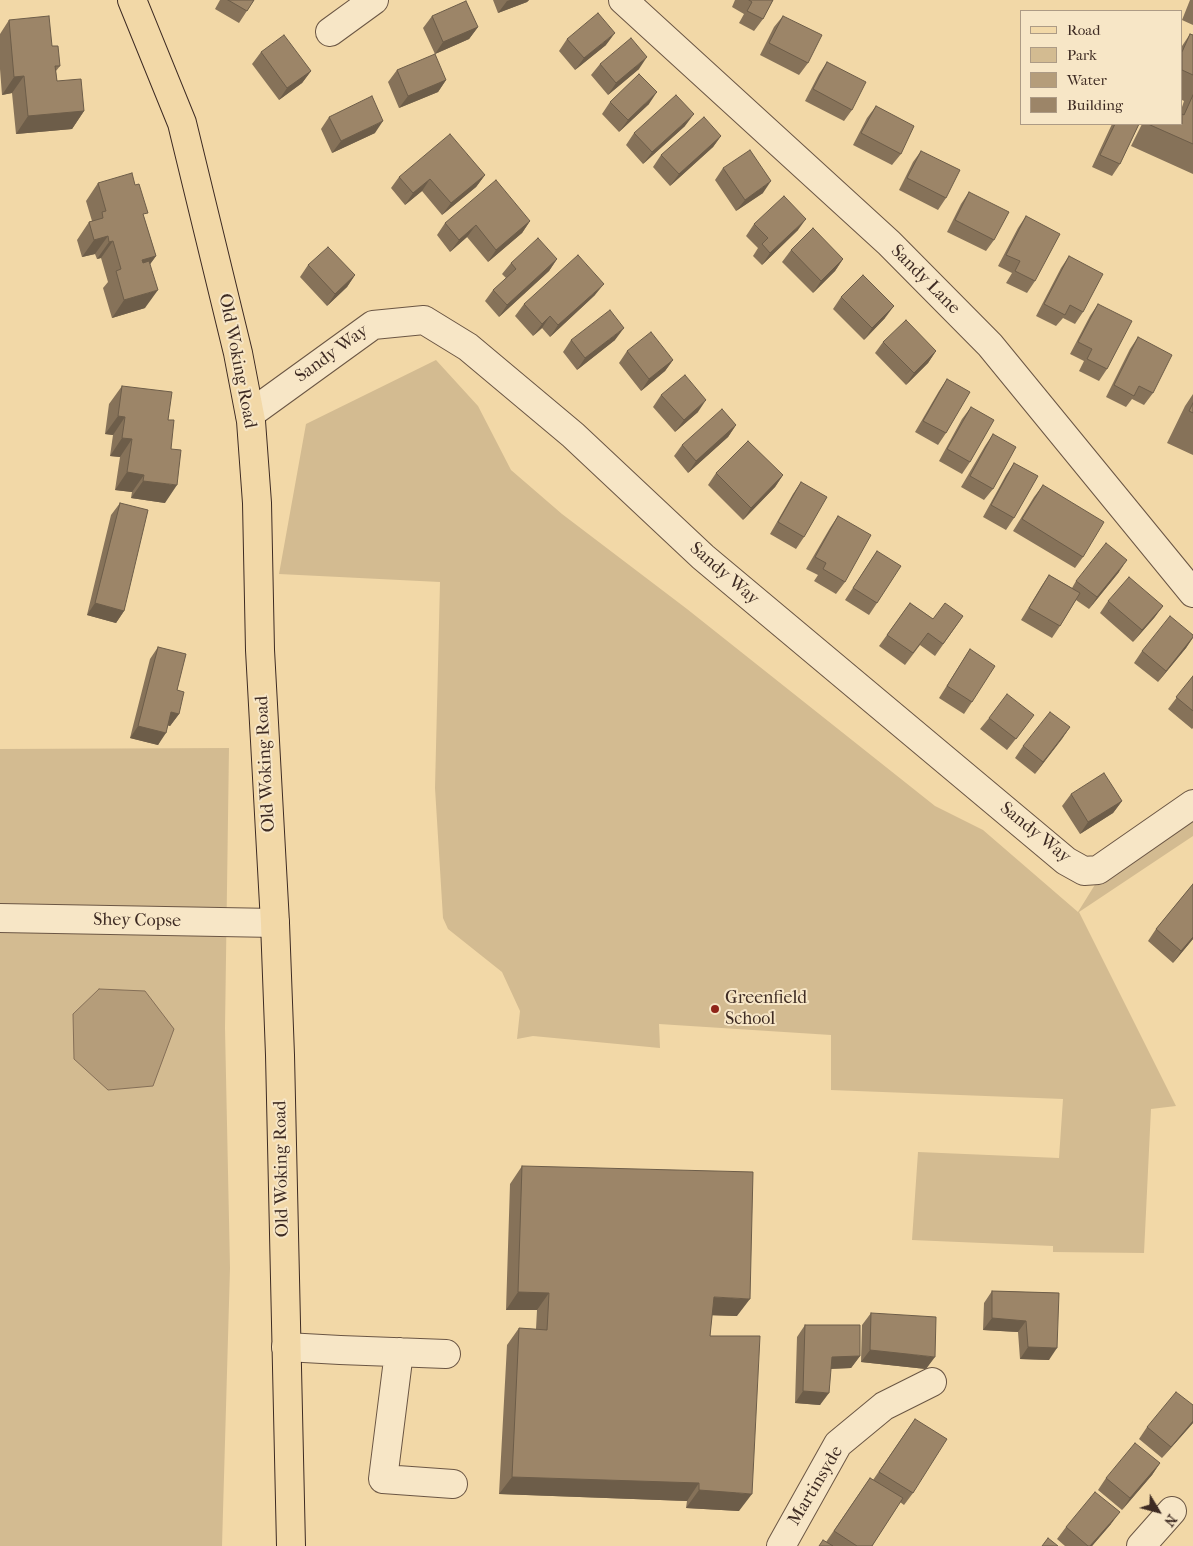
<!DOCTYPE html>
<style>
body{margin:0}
#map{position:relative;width:1193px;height:1546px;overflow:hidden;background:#f2d8a7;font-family:"IM FELL French Canon",serif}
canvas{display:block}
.legend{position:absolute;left:1020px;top:10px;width:162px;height:115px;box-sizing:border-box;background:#f7e6c6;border:1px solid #ad9b85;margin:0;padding:6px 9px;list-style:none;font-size:15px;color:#3e2b23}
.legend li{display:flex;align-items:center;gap:10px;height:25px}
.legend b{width:25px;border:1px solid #ad9b85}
.north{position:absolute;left:1133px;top:1486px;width:50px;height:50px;-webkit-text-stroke:4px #f7e6c6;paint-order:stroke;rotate:127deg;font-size:14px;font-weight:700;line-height:20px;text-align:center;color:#3e2b23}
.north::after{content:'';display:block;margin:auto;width:18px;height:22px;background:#3e2b23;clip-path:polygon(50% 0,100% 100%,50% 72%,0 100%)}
</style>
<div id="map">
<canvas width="1193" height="1546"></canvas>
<ul class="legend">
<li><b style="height:6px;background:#f2d8a7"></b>Road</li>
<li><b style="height:14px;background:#d3bb91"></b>Park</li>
<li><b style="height:14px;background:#b59d7a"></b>Water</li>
<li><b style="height:14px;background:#9c8568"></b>Building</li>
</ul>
<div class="north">N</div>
</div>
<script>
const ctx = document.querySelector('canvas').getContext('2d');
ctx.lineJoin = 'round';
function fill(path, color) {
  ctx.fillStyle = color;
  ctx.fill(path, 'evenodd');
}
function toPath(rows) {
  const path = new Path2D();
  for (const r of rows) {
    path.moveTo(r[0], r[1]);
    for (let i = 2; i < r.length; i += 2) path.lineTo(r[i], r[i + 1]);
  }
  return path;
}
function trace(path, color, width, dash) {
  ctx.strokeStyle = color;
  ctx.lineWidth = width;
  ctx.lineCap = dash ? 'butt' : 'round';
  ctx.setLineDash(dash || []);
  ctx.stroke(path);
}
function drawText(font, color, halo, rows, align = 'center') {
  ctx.font = font + ' "IM FELL French Canon",serif';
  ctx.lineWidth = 4;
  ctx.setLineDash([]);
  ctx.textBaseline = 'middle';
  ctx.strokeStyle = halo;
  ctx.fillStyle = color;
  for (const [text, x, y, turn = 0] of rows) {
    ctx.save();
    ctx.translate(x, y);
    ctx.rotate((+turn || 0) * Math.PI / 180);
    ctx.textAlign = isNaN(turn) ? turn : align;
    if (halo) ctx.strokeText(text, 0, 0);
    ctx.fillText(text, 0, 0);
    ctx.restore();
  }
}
fill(toPath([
 [436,360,478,406,511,470,562,514,687,609,935,806,983,830,1078,912,1096,883,1193,817,1193,836,1079,912,1176,1106,1151,1109,1144,1253,1053,1252,1053,1246,912,1240,918,1152,1059,1158,1063,1099,831,1090,831,1035,659,1024,660,1048,533,1036,517,1039,520,1011,502,972,448,929,443,918,435,788,440,582,279,574,306,424],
 [229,748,225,1028,230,1268,222,1546,0,1546,0,749]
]), '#d3bb91');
const water = toPath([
 [99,989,145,991,174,1029,153,1086,108,1090,74,1059,73,1014,99,989]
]);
fill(water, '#b59d7a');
trace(water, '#856f57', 1);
const minor = toPath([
 [623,0,889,243,990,345,1193,593],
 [330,32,374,0],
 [250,414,373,325,424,320,468,347,573,435,703,557,1066,861,1084,871,1098,870,1193,804],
 [0,918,275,923],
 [286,1347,340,1350,446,1354],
 [399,1352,383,1479,453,1484],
 [781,1546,838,1444,884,1406,932,1382],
 [1141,1546,1172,1511]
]);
const major = toPath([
 [132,0,182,123,238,353,251,421,257,503,260,650,275,923,280,1055,291,1546]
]);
trace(minor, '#6b5644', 30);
trace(major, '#3e2b23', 30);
trace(minor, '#f7e6c6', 28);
trace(major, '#f2d8a7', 28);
fill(toPath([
 [220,0,254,0,239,23,215,9],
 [493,0,529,0,527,2,498,13],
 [735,0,773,0,763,19,754,31,739,23,744,14,732,7],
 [1190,0,1193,0,1193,25,1182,20],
 [432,16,478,27,469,39,435,54,423,28],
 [783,16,808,63,799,75,760,55,774,27],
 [9,20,52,46,60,66,56,71,57,81,84,111,72,129,16,134,12,93,2,95,0,69,0,34],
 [1190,34,1193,35,1193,174,1131,146,1142,124,1182,124,1182,107,1184,101,1182,100,1182,46],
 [567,39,606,45,575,70,559,51],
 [261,52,311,71,302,83,279,100,252,64],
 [827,62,852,110,844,121,805,101,819,74],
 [600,64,639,69,608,95,591,75],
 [397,70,446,80,438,92,399,108,388,82],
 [610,102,649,104,619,132,602,114],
 [876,106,901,154,892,165,853,145,867,118],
 [329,117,375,133,332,153,321,129],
 [1112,124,1139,124,1120,164,1112,176,1092,167],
 [685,126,643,164,626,145,634,133],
 [721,136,713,147,670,186,653,167,661,155],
 [921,151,946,198,938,210,899,190,913,162],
 [723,168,763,193,736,211,715,180],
 [485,175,476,187,442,215,422,191,405,205,391,188,399,177],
 [98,183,144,217,156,256,150,264,145,308,112,318,103,288,108,282,101,258,97,259,95,254,82,257,77,240,89,222,92,221,86,201],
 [969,192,994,240,986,251,947,232,961,204],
 [1026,216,1035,281,1027,293,1006,283,1012,273,998,266,1018,228],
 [530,221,522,233,488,262,467,237,450,252,437,235,445,223],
 [754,224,798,230,762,265,753,256,758,248,746,236],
 [791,250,843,259,835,271,813,293,782,262],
 [1069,256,1083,312,1075,324,1063,318,1056,326,1036,316,1061,268],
 [557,259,549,271,499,317,485,301,493,290,506,278,502,274,511,263],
 [308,265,355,275,347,287,327,306,300,277],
 [595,295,550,337,542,328,533,336,515,316,524,304],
 [841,297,885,318,864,340,833,309],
 [1098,304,1107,369,1099,381,1079,371,1084,361,1070,354,1090,316],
 [1138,337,1153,393,1144,405,1132,399,1126,407,1106,397,1130,349],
 [571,340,615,340,577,370,563,352],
 [883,342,936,351,928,363,906,385,875,353],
 [627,351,673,360,665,371,641,391,619,363],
 [947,379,946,433,938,445,915,432,939,391],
 [122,386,168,420,165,503,131,498,132,492,115,490,120,457,110,456,113,435,105,434,109,404],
 [1193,394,1193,455,1167,443,1185,406],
 [661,395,698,412,675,432,653,407],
 [971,407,970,462,962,474,939,461,962,419],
 [736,425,728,437,688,473,674,456,682,445],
 [993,434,993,489,984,500,961,487,985,446],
 [1014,463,1014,518,1006,530,983,517,1006,475],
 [716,473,783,475,775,487,743,520,708,485],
 [801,482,804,537,796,549,770,534,793,494],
 [1043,485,1083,557,1075,568,1013,531,1034,497],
 [120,503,124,611,116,623,87,615,111,515],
 [838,516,845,582,836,594,814,581,818,575,806,569,830,528],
 [877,551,877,603,869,615,845,600],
 [1119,572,1089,609,1076,600,1060,626,1052,638,1021,620,1041,587,1049,575,1072,588,1076,581],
 [1108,601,1163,606,1154,618,1133,642,1100,613],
 [910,603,933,619,963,616,935,656,920,645,905,665,879,646],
 [1193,638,1186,648,1158,682,1134,663,1142,651],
 [158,647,177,690,179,714,170,726,168,725,158,745,130,738,150,659],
 [970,649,972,702,964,714,939,698],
 [1193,676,1193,728,1192,729,1168,709],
 [989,718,1026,726,1007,750,980,729],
 [1070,727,1035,774,1015,758,1023,746],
 [1071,794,1122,801,1113,813,1080,834,1062,806],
 [1193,884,1193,939,1173,963,1148,941,1156,929],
 [522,1166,737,1316,712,1315,710,1336,739,1511,686,1508,687,1501,499,1494,507,1345,519,1328,536,1329,537,1310,506,1310,510,1184],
 [992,1291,1059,1293,1049,1360,1020,1359,1018,1332,983,1330,984,1303],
 [871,1313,926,1369,861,1362,862,1325],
 [805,1325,860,1356,851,1368,831,1369,820,1405,795,1403,797,1337],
 [915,1419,913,1493,904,1505,900,1502,872,1546,819,1546,826,1542,870,1478,873,1480],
 [1193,1423,1162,1458,1139,1439,1147,1427],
 [1160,1463,1152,1475,1122,1510,1098,1490,1106,1478],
 [1111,1524,1092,1546,1065,1546,1057,1539,1066,1527]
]), '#867259');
fill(toPath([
 [510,0,529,0,527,2,498,13,507,1],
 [478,27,469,39,435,54,443,42],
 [615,33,606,45,575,70,584,58],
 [647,57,639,69,608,95,616,83],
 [311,71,302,83,279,100,287,88],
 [24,76,12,93,2,95,14,77],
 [446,80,438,92,399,108,408,96],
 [657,92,649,104,619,132,628,120],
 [84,111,72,129,16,134,28,116],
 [694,114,685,126,643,164,652,152],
 [383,121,375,133,332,153,341,141],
 [721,136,713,147,670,186,679,174],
 [485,175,476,187,442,215,451,203],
 [430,179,422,191,405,205,413,193],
 [771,181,763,193,736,211,745,200],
 [806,219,798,230,762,265,770,253],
 [530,221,522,233,488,262,496,250],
 [476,225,467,237,450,252,459,240],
 [108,236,95,254,82,257,94,240],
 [113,241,101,258,97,259,109,242],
 [156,256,143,274,142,260],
 [557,259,549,271,499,317,507,305],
 [843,259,835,271,813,293,821,281],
 [355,275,347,287,327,306,335,294],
 [604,284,595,295,550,337,558,325],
 [158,290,145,308,112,318,124,300],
 [894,306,885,318,864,340,872,328],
 [550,316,542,328,533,336,542,324],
 [624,328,615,340,577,370,585,358],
 [936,351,928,363,906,385,914,373],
 [673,360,665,371,641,391,649,379],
 [706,400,698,412,675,432,684,420],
 [118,416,125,417,113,435,105,434],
 [736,425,728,437,688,473,696,461],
 [122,438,132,439,120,457,110,456],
 [127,472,144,475,132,492,115,490],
 [783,475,775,487,743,520,751,508],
 [143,481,177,485,165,503,131,498],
 [1127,560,1119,572,1089,609,1097,597],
 [95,603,124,611,116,623,87,615],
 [1163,606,1154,618,1133,642,1142,630],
 [1193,637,1186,648,1158,682,1166,671],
 [171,712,179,714,170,726,163,724],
 [138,726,166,733,158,745,130,738],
 [1070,727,1062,739,1035,774,1043,762],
 [1122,801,1113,813,1080,834,1088,822],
 [1193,937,1193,939,1173,963,1181,951],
 [518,1292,549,1293,537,1310,506,1310],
 [714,1297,750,1299,737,1316,701,1315],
 [992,1318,1026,1321,1018,1332,983,1330],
 [1028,1347,1057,1348,1049,1360,1020,1359],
 [870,1350,935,1357,926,1369,861,1362],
 [860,1356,851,1368,824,1369,832,1357],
 [803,1391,829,1393,820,1405,795,1403],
 [1193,1421,1193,1423,1162,1458,1171,1447],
 [1160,1463,1152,1475,1122,1510,1130,1498],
 [512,1477,699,1483,687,1501,499,1494],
 [699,1490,752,1494,739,1511,686,1508],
 [1120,1512,1111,1524,1092,1546,1090,1546]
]), '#6d5d49');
const building = toPath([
 [228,0,254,0,247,11,228,0],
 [749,0,773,0,763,19,747,11,752,2,749,0],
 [466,1,478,27,443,42,432,16,466,1],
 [598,13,615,33,584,58,567,39,598,13],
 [49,16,52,46,58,46,60,66,55,66,57,81,81,79,84,111,28,116,24,76,14,77,9,20,49,16],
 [783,16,822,35,808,63,769,43,783,16],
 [1190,34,1193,35,1193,75,1182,70,1182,52,1190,34],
 [284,35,311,71,287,88,261,52,284,35],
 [631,38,647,57,616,83,600,64,631,38],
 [435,54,446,80,408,96,397,70,435,54],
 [827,62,866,82,852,110,813,89,827,62],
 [639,74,657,92,628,120,610,102,639,74],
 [676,95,694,114,652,152,634,133,676,95],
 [1193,95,1193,144,1148,124,1182,124,1182,114,1184,115,1193,95],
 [372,96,383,121,341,141,329,117,372,96],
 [876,106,914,126,901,154,861,133,876,106],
 [704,117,721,136,679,174,661,155,704,117],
 [1115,124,1139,124,1120,164,1100,155,1115,124],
 [450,134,485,175,451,203,430,179,413,193,399,177,450,134],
 [750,150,771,181,745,200,723,168,750,150],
 [921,151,960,170,946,198,907,178,921,151],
 [132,173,135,185,139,184,148,213,143,214,156,256,142,260,143,263,149,261,158,290,124,300,116,271,121,269,113,241,109,242,108,236,94,240,89,222,103,218,102,212,106,211,98,183,132,173],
 [496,180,530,221,496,250,476,225,459,240,445,223,496,180],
 [969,192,1009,212,994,240,955,220,969,192],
 [784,196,806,219,770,253,762,244,768,238,754,224,784,196],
 [1026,216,1060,234,1035,281,1015,271,1020,261,1006,255,1026,216],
 [813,228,843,259,821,281,791,250,813,228],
 [538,238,557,259,507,305,493,290,516,269,511,263,538,238],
 [328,247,355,275,335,294,308,265,328,247],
 [578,255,604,284,558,325,550,316,542,324,524,304,578,255],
 [1069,256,1103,274,1083,312,1070,305,1065,315,1044,304,1069,256],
 [863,275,894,306,872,328,841,297,863,275],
 [1098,304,1132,321,1107,369,1087,359,1092,349,1078,342,1098,304],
 [610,310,624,328,585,358,571,340,610,310],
 [906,320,936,351,914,373,883,342,906,320],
 [651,332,673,360,649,379,627,351,651,332],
 [1138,337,1172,355,1153,393,1139,386,1134,396,1114,385,1138,337],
 [685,375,706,400,684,420,661,395,685,375],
 [947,379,970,392,946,433,923,421,947,379],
 [122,386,172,392,168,420,174,420,171,449,181,450,177,485,143,481,144,475,127,472,132,439,122,438,125,417,118,416,122,386],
 [1193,403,1193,413,1189,411,1193,403],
 [971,407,994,420,970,462,947,449,971,407],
 [722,409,736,425,696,461,682,445,722,409],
 [993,434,1016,447,993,489,970,476,993,434],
 [748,441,783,475,751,508,716,473,748,441],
 [1014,463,1038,476,1014,518,991,505,1014,463],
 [801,482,827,497,804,537,778,522,801,482],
 [1043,485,1104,522,1083,557,1022,519,1043,485],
 [120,503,148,510,124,611,95,603,120,503],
 [838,516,871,535,845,582,823,569,826,563,815,557,838,516],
 [1106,543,1127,560,1097,597,1076,581,1106,543],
 [877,551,901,566,877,603,853,588,877,551],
 [1049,575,1080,593,1060,626,1029,608,1049,575],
 [1129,577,1163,606,1142,630,1108,601,1129,577],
 [910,603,933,619,945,603,963,616,943,644,928,633,913,653,887,635,910,603],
 [1170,616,1193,635,1193,637,1166,671,1142,651,1170,616],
 [158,647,186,654,177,690,184,692,179,714,171,712,166,733,138,726,158,647],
 [970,649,995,666,972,702,947,686,970,649],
 [1193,676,1193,711,1176,697,1193,676],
 [1007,694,1034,715,1016,739,989,718,1007,694],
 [1050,712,1070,727,1043,762,1023,746,1050,712],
 [1104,773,1122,801,1088,822,1071,794,1104,773],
 [1193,884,1193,937,1181,951,1156,929,1193,884],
 [522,1166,753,1172,750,1299,714,1297,710,1336,760,1336,752,1494,699,1490,699,1483,512,1477,519,1328,547,1330,549,1293,518,1292,522,1166],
 [992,1291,1059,1293,1057,1348,1028,1347,1026,1321,992,1318,992,1291],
 [871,1313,936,1317,935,1357,870,1350,871,1313],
 [805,1325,860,1325,860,1356,832,1357,829,1393,803,1391,805,1325],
 [1176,1392,1193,1405,1193,1421,1171,1447,1147,1427,1176,1392],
 [915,1419,947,1439,913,1493,879,1472,915,1419],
 [1135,1443,1160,1463,1130,1498,1106,1478,1135,1443],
 [870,1478,903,1498,872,1546,857,1546,834,1531,870,1478],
 [1095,1492,1120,1512,1090,1546,1088,1546,1066,1527,1095,1492],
 [1048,1538,1058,1546,1042,1546,1048,1538],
 [823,1540,833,1546,819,1546,823,1540]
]);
fill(building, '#9c8568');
trace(building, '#6d5d49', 1);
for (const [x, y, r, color] of [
 [715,1009,5,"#8f2418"]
]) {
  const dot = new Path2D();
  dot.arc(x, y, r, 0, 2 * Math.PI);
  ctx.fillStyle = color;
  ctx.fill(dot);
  trace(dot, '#f7e6c6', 2);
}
drawText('18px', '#3e2b23', '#f7e6c6', [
 ["Sandy Lane",925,280,45],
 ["Sandy Way",332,354,-36],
 ["Old Woking Road",237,361,79],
 ["Sandy Way",724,574,41],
 ["Old Woking Road",266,764,-93],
 ["Sandy Way",1035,833,39],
 ["Shey Copse",137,921,1],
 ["Old Woking Road",282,1169,-91],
 ["Martinsyde",816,1486,-59]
]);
drawText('18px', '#3e2b23', '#f7e6c6', [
 ["Greenfield",725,999],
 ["School",725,1020]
], 'left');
</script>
